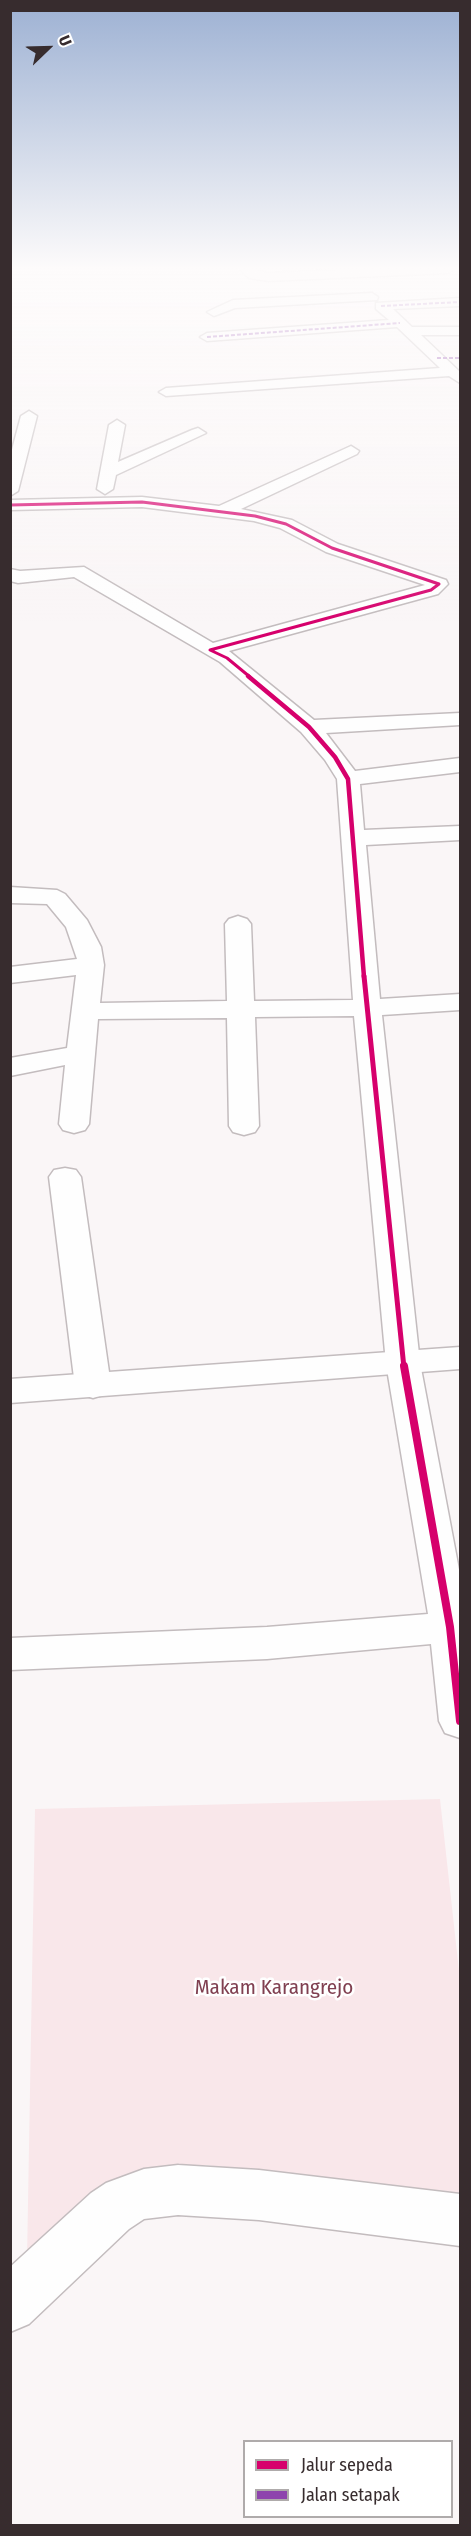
<!DOCTYPE html>
<style>
body{margin:0}
#map{position:relative;width:471px;height:2536px;overflow:hidden;background:#faf6f7;font-family:"Fira Sans Condensed",sans-serif}
canvas{display:block}
.frame{position:absolute;inset:0;border:12px solid #372c2e;pointer-events:none}
.legend{position:absolute;left:243px;top:2440px;width:210px;height:78px;box-sizing:border-box;background:#fff;border:2px solid #afabab;margin:0;padding:8px 10px;list-style:none;font-size:18px;color:#372c2e}
.legend li{display:flex;align-items:center;gap:12px;height:30px}
.legend b{width:30px;border:2px solid #afabab}
.north{position:absolute;left:18px;top:18px;width:60px;height:60px;-webkit-text-stroke:4px #fff;paint-order:stroke;rotate:67deg;font-size:16px;font-weight:700;line-height:24px;text-align:center;color:#372c2e}
.north::after{content:'';display:block;margin:auto;width:21px;height:27px;background:#372c2e;clip-path:polygon(50% 0,100% 100%,50% 72%,0 100%)}
</style>
<div id="map">
<canvas width="471" height="2536"></canvas>
<div class="frame"></div>
<ul class="legend">
<li><b style="height:8px;background:#d6006c"></b>Jalur sepeda</li>
<li><b style="height:8px;background:#8e44ad"></b>Jalan setapak</li>
</ul>
<div class="north">U</div>
</div>
<script>
const ctx = document.querySelector('canvas').getContext('2d');
ctx.lineJoin = 'round';
function fill(path, color) {
  ctx.fillStyle = color;
  ctx.fill(path, 'evenodd');
}
function toPath(rows) {
  const path = new Path2D();
  for (const r of rows) {
    path.moveTo(r[0], r[1]);
    for (let i = 2; i < r.length; i += 2) path.lineTo(r[i], r[i + 1]);
  }
  return path;
}
function trace(path, color, width, dash) {
  ctx.strokeStyle = color;
  ctx.lineWidth = width;
  ctx.lineCap = dash ? 'butt' : 'round';
  ctx.setLineDash(dash || []);
  ctx.stroke(path);
}
function drawText(font, color, halo, rows, align = 'center') {
  ctx.font = font + ' "Fira Sans Condensed",sans-serif';
  ctx.lineWidth = 5;
  ctx.setLineDash([]);
  ctx.textBaseline = 'middle';
  ctx.strokeStyle = halo;
  ctx.fillStyle = color;
  for (const [text, x, y, turn = 0] of rows) {
    ctx.save();
    ctx.translate(x, y);
    ctx.rotate((+turn || 0) * Math.PI / 180);
    ctx.textAlign = isNaN(turn) ? turn : align;
    if (halo) ctx.strokeText(text, 0, 0);
    ctx.fillText(text, 0, 0);
    ctx.restore();
  }
}
fill(toPath([
 [440,1799,460,1980,460,2195,425,2196,206,2165,147,2172,27,2259,35,1809]
]), '#f9e7ea');
const street = toPath([
 [240,269,253,269,268,273,369,269,454,269,448,273,268,281,249,278,240,269],
 [372,293,378,297,377,300,235,308,214,316,207,312,233,300,372,293],
 [460,298,460,306,393,309,412,327,460,327,460,335,421,335,460,372,460,383,449,376,166,396,159,392,166,388,440,368,397,327,207,341,200,337,207,333,389,320,376,309,376,303,460,298],
 [29,411,37,416,18,491,10,496,10,457,21,416,29,411],
 [117,420,125,425,118,462,192,430,198,428,206,433,116,475,113,489,105,494,97,489,109,425,117,420],
 [351,446,359,451,357,454,241,509,292,520,338,544,446,580,448,584,438,594,229,651,314,720,460,713,460,725,326,733,355,771,460,758,460,772,360,784,364,830,460,826,460,840,366,845,380,999,460,994,460,1010,382,1015,420,1363,460,1575,460,1738,445,1733,439,1721,431,1644,267,1659,10,1670,10,1638,267,1627,428,1614,386,1363,354,1016,255,1017,259,1126,255,1132,244,1135,233,1132,229,1126,227,1018,98,1019,89,1124,85,1130,74,1133,63,1130,59,1124,65,1065,10,1076,10,1058,67,1048,76,975,10,983,10,967,77,959,66,927,47,904,10,903,10,887,57,890,65,894,87,920,101,947,104,965,100,1003,227,1001,225,924,229,919,238,916,247,919,251,924,254,1001,353,1000,337,779,325,760,301,732,220,662,74,577,18,583,10,581,10,569,20,571,84,567,213,643,425,585,326,552,280,528,254,521,142,507,10,510,10,500,142,497,219,506,351,446],
 [65,1168,76,1170,81,1177,111,1386,106,1394,93,1398,80,1394,75,1386,49,1177,54,1170,65,1168],
 [178,2165,259,2170,460,2194,460,2246,259,2220,178,2215,144,2219,129,2229,29,2324,10,2332,10,2267,91,2193,106,2183,144,2169,178,2165]
]);
const secondary = toPath([
 [460,1347,460,1369,10,1403,10,1379,460,1347]
]);
trace(street, '#c3bcbe', 3);
trace(secondary, '#c3bcbe', 3);
fill(street, '#fefefe');
fill(secondary, '#fefefe');
trace(toPath([
 [381,306,460,302],
 [207,337,400,323],
 [437,358,460,358]
]), '#8e44ad', 2, [4, 2]);
trace(toPath([
 [10,505,142,502,255,516,286,524,332,548,439,584,431,590,210,650,227,658,250,677]
]), '#d6006c', 3);
trace(toPath([
 [248,676,309,727,335,757,348,779,364,977]
]), '#d6006c', 4.5);
trace(toPath([
 [364,976,404,1368]
]), '#d6006c', 5);
trace(toPath([
 [404,1366,450,1627,460,1721]
]), '#d6006c', 8);
const sky = ctx.createLinearGradient(0, 0, 0, 624);
sky.addColorStop(0, '#9db1d3');
sky.addColorStop(0.43, '#fdfbfb');
sky.addColorStop(1, '#fdfbfb00');
ctx.fillStyle = sky;
ctx.fillRect(0, 0, 471, 624);
drawText('21px', '#804051', '#fff', [
 ["Makam Karangrejo",274,1988]
]);
</script>
